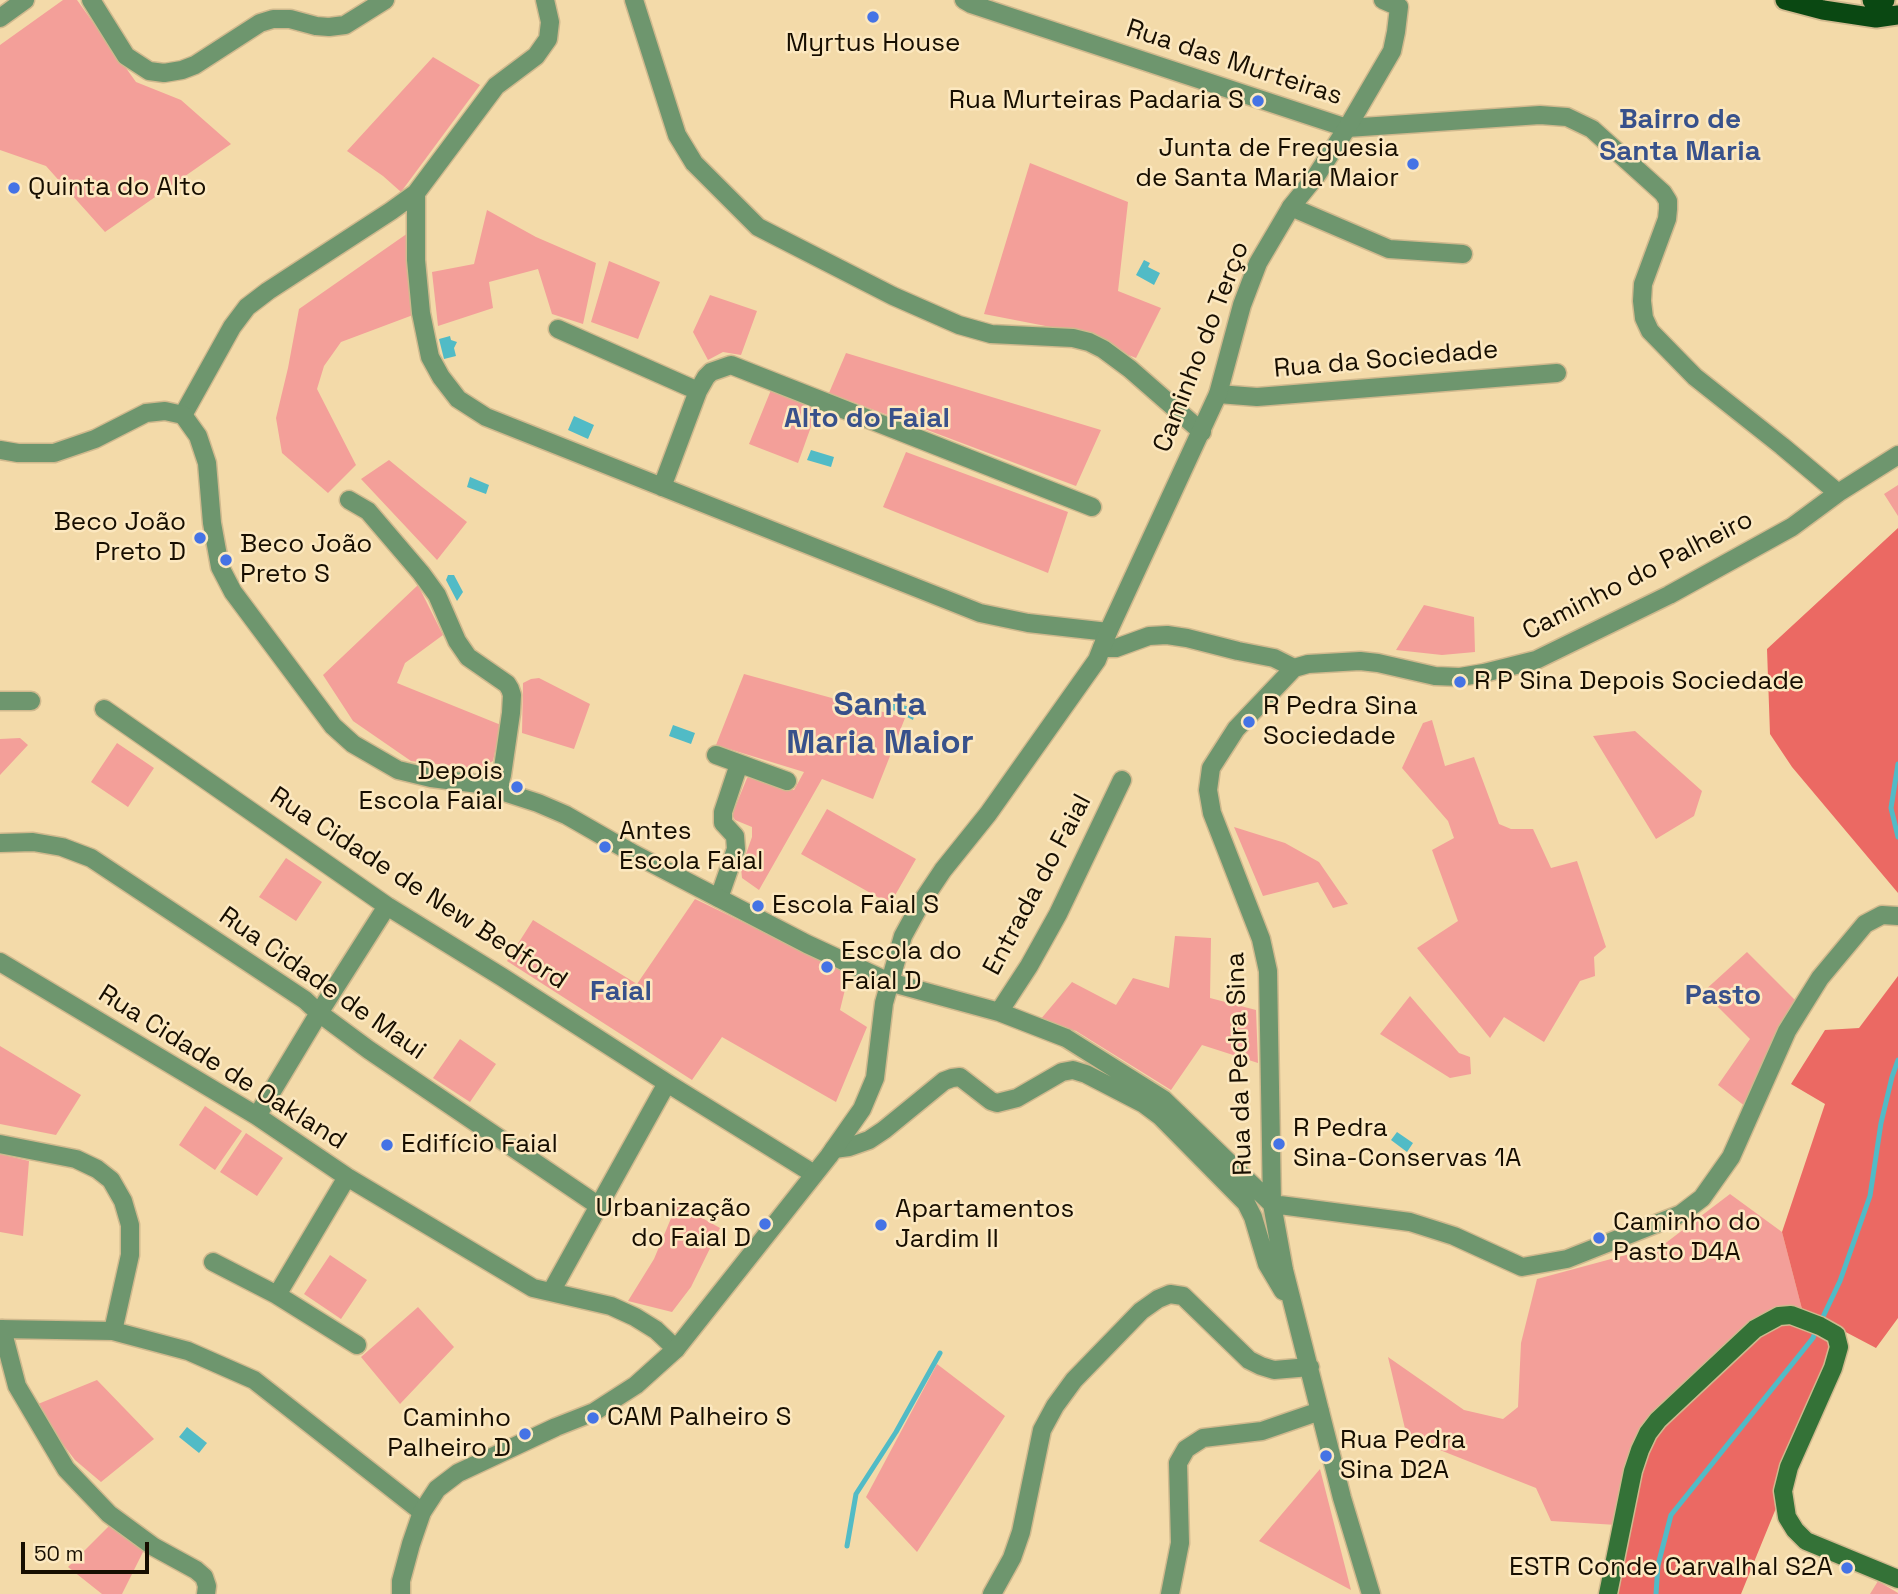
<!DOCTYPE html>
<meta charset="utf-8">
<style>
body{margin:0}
#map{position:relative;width:1898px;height:1594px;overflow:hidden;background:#f3daa9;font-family:"Space Grotesk",sans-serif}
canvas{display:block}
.scale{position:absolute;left:21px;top:1542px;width:128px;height:32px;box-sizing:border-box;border:4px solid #170e00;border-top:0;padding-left:9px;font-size:21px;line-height:24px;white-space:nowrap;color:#170e00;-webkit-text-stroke:5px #fce8c0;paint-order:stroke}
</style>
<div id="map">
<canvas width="1898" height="1594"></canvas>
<div class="scale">50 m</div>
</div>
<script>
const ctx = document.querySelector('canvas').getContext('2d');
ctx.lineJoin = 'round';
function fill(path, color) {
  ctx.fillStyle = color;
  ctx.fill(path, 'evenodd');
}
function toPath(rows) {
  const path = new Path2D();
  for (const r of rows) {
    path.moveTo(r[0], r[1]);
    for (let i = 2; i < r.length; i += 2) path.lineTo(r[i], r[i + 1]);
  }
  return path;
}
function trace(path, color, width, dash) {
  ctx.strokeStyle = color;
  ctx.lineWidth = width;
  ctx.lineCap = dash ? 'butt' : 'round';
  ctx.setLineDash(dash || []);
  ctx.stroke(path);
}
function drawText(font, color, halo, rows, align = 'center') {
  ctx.font = font + ' "Space Grotesk",sans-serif';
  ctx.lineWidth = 5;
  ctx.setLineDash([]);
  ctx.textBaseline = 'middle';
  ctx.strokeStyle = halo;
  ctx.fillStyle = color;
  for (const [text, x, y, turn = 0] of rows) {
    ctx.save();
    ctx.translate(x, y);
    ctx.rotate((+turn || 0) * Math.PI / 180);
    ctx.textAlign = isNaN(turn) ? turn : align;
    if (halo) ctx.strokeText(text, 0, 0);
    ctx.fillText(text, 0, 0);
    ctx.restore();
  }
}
fill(toPath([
 [63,0,77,0,136,82,181,100,231,144,105,232,46,166,0,150,0,45],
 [433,57,480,85,401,192,383,176,347,151],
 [1030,163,1128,202,1118,291,1161,308,1136,358,1061,329,984,314],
 [487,210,536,237,596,263,583,324,552,314,538,269,489,282,493,308,438,326,432,272,474,264],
 [408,233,413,315,341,342,324,366,317,389,356,465,328,493,282,453,276,418,288,368,299,309],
 [609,261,660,282,638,339,591,322],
 [710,295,757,311,741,355,723,352,708,360,693,332],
 [846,353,1101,430,1076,486,829,393],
 [771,390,817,410,798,463,749,444],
 [906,452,1068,512,1048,573,883,507],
 [389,460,422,487,467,522,437,560,361,479],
 [1898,485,1898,516,1884,494],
 [418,585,443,635,405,663,397,683,501,725,493,761,479,769,411,761,353,721,323,675],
 [1424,605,1474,617,1475,652,1442,655,1396,650],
 [744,674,905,718,873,799,822,779,759,890,742,878,741,868,752,837,752,827,735,820,732,815,747,778,752,777,794,790,804,772,716,745],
 [539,678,590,704,574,749,522,733,523,683,531,679],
 [1432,720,1445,766,1474,757,1499,824,1511,829,1533,829,1551,868,1577,861,1606,947,1594,957,1595,976,1580,981,1544,1042,1504,1017,1490,1038,1417,948,1458,921,1432,850,1454,838,1448,821,1402,768,1423,723],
 [1635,731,1702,791,1694,816,1656,839,1593,736],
 [20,738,28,745,0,775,0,739],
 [117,743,154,768,128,807,91,782],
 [827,809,916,859,890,904,801,854],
 [1234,827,1285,843,1319,862,1348,904,1333,908,1318,882,1263,896],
 [286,858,322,882,296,921,259,897],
 [695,899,849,973,840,1010,867,1027,836,1102,722,1037,692,1080,507,961,533,920,637,984],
 [1175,936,1211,938,1210,998,1256,1010,1258,1063,1202,1045,1171,1090,1076,1031,1040,1020,1072,982,1116,1005,1133,978,1169,988],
 [1747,952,1796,1001,1746,1107,1718,1085,1750,1039,1703,992],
 [1410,996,1459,1053,1470,1057,1471,1074,1450,1078,1380,1034],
 [460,1039,496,1064,470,1102,433,1078],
 [0,1046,81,1095,56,1135,0,1124],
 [205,1106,242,1131,215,1170,179,1145],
 [246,1133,283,1158,257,1196,220,1172],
 [0,1154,29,1161,23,1236,0,1232],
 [1730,1194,1782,1232,1802,1309,1657,1414,1617,1525,1551,1521,1536,1488,1407,1437,1388,1357,1464,1410,1503,1419,1518,1407,1521,1343,1537,1279,1663,1245],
 [677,1204,720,1228,691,1287,672,1312,628,1301,654,1259],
 [330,1255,367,1280,341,1319,304,1294],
 [418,1307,454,1347,400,1404,361,1357],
 [937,1364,1005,1416,917,1552,866,1497],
 [97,1380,154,1439,101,1482,75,1460,48,1425,38,1404],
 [1320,1469,1351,1590,1259,1541],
 [109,1526,144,1550,122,1594,102,1594,68,1567],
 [1878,1581,1898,1593,1898,1594,1870,1594]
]), '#f39f99');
fill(toPath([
 [1898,528,1898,893,1792,767,1770,734,1767,649],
 [1898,976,1898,1318,1876,1348,1802,1309,1782,1232,1825,1104,1791,1084,1825,1030,1859,1028],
 [1779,1316,1836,1335,1783,1491,1741,1594,1608,1594,1648,1433]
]), '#eb6963');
fill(toPath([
 [1144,260,1150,263,1148,267,1160,273,1154,285,1136,275],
 [450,336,451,340,457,342,454,348,456,356,444,359,439,339],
 [574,416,594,425,588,439,568,430],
 [811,450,834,457,831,467,807,460],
 [470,477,489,485,486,494,467,487],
 [448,575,454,575,463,592,457,601,446,580],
 [893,702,916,709,913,720,891,709],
 [673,725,695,733,691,744,669,736],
 [1397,1132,1413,1143,1407,1152,1391,1140],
 [187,1427,207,1443,199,1453,179,1437]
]), '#51bbc6');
trace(toPath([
 [1898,764,1891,808,1898,837],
 [1821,1321,1840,1281,1870,1196,1881,1123,1892,1077,1898,1060],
 [847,1546,856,1494,896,1432,940,1353],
 [1656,1594,1658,1565,1671,1515,1813,1338,1816,1330]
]), '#51bbc6', 5);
const minor = toPath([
 [91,0,126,56,149,71,164,73,182,70,195,65,260,23,273,19,290,19,316,26,329,27,345,25,385,0],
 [634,0,677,135,694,163,758,227,893,296,959,325,991,334,1073,338,1089,342,1103,349,1130,369,1202,432],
 [964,0,971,4,1347,128,1540,115,1567,117,1592,129,1663,193,1668,201,1668,209,1667,219,1643,284,1642,301,1644,318,1650,331,1695,377,1782,446,1838,493],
 [0,18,25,0],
 [416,193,416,260,421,313,430,357,441,377,458,399,486,417,980,613,1028,623,1108,632],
 [1291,207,1389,249,1463,254],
 [558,329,698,391],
 [1218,394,1257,397,1557,373],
 [183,415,232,327,247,307,268,291,391,211,416,193,496,86,536,56,548,39,550,22,545,0],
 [662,487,698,391,706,377,711,372,731,365,1092,507],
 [349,500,368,511,421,573,437,595,457,641,468,657,507,684,510,689,512,695,511,713,502,775,498,789],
 [1102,648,1116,648,1149,636,1167,635,1187,638,1238,651,1274,658,1294,668,1308,664,1360,661,1378,663,1435,676,1460,677,1484,673,1536,660,1669,595,1792,527,1838,493,1898,455],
 [1294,668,1236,729,1211,768,1208,790,1212,813,1261,939,1268,971,1272,1204,1284,1270,1342,1498,1371,1594],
 [0,701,31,701],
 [104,709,387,906,502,977,667,1083,814,1174],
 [716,755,787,781],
 [0,843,33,842,62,847,91,858,305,1000,319,1013,369,1050,599,1206],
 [719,898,736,849,735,836,723,823,723,812,739,764],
 [0,962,257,1116,347,1177,533,1288,611,1306,635,1317,656,1330,676,1349],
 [889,982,999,1012,1066,1038,1163,1099,1272,1204],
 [999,1012,1029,966,1058,914,1122,780],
 [257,1116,319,1013,387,906],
 [0,1144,76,1159,97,1169,111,1180,123,1201,130,1225,130,1255,113,1331],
 [834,1149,849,1147,869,1140,884,1130,944,1081,952,1078,960,1077,991,1101,997,1103,1017,1098,1062,1072,1073,1070,1086,1074,1144,1104,1160,1116,1246,1203,1253,1217,1267,1264,1283,1291],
 [347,1177,277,1295,357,1345],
 [1272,1204,1410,1222,1454,1236,1522,1267,1567,1259,1681,1214,1702,1198,1731,1157,1787,1031,1820,978,1865,924,1882,915,1898,916],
 [213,1262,277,1295],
 [551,1292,667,1083],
 [0,1329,113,1331,188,1351,254,1380,422,1512],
 [2,1329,17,1386,66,1469,109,1514,154,1547,196,1570,204,1577,207,1586,206,1594],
 [992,1594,1012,1558,1021,1532,1042,1430,1055,1406,1074,1380,1141,1311,1158,1299,1170,1294,1183,1296,1249,1360,1261,1366,1274,1370,1310,1367],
 [1170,1594,1180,1543,1178,1463,1186,1449,1203,1438,1262,1431,1320,1411]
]);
const tertiary = toPath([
 [0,450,18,453,54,453,95,439,146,413,165,411,183,415,198,436,207,463,212,523,220,567,233,592,333,726,353,744,398,770,431,778,479,784,538,803,566,815,634,854,807,944,889,982],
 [401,1594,401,1581,411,1544,422,1512,437,1489,458,1473,556,1427,594,1412,636,1385,676,1349,829,1156,862,1109,875,1078,884,1003,903,936,921,903,943,870,988,814,1097,660,1108,632,1218,394,1242,305,1258,263,1291,207,1316,176,1347,128,1392,51,1396,32,1399,7,1383,0]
]);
const secondary = toPath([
 [1608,1594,1633,1471,1640,1450,1648,1433,1658,1420,1755,1329,1779,1316,1791,1315,1820,1326,1836,1335,1839,1347,1833,1368,1789,1467,1783,1491,1787,1517,1795,1530,1806,1541,1898,1579]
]);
const trunk = toPath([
 [1785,0,1823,10,1876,18,1898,15],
 [1872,0,1885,0]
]);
trace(minor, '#d0b98e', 21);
trace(tertiary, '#d0b98e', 21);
trace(secondary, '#d0b98e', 21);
trace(trunk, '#d0b98e', 23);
trace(minor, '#6e966e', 18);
trace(tertiary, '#6e966e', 18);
trace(secondary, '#347237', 18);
trace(trunk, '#0a4812', 19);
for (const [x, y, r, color] of [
 [873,17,7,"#4573e5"],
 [1258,101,7,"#4573e5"],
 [1413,164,7,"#4573e5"],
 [14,188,7,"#4573e5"],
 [200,538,7,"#4573e5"],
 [226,560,7,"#4573e5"],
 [1460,682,7,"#4573e5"],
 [1249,722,7,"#4573e5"],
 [517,787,7,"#4573e5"],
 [605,847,7,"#4573e5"],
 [758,906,7,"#4573e5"],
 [827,967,7,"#4573e5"],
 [1279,1144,7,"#4573e5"],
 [387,1145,7,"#4573e5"],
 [765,1224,7,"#4573e5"],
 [881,1225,7,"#4573e5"],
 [1599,1238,7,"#4573e5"],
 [593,1418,7,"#4573e5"],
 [525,1434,7,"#4573e5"],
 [1326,1456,7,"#4573e5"],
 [1847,1568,7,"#4573e5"]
]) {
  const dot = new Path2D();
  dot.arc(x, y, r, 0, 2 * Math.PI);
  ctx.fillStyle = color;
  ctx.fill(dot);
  trace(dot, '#fce8c0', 2.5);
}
drawText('26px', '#170e00', '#fce8c0', [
 ["Myrtus House",873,44,"center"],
 ["Rua Murteiras Padaria S",1244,101,"right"],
 ["Junta de Freguesia",1399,149,"right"],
 ["de Santa Maria Maior",1399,179,"right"],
 ["Quinta do Alto",28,188],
 ["Beco João",186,523,"right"],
 ["Preto D",186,553,"right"],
 ["Beco João",240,545],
 ["Preto S",240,575],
 ["R P Sina Depois Sociedade",1474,682],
 ["R Pedra Sina",1263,707],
 ["Sociedade",1263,737],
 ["Depois",503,772,"right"],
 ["Escola Faial",503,802,"right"],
 ["Antes",619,832],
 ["Escola Faial",619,862],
 ["Escola Faial S",772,906],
 ["Escola do",841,952],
 ["Faial D",841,982],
 ["R Pedra",1293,1129],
 ["Sina-Conservas 1A",1293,1159],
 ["Edifício Faial",401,1145],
 ["Urbanização",751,1209,"right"],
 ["do Faial D",751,1239,"right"],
 ["Apartamentos",895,1210],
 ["Jardim II",895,1240],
 ["Caminho do",1613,1223],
 ["Pasto D4A",1613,1253],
 ["CAM Palheiro S",607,1418],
 ["Caminho",511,1419,"right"],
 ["Palheiro D",511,1449,"right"],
 ["Rua Pedra",1340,1441],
 ["Sina D2A",1340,1471],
 ["ESTR Conde Carvalhal S2A",1833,1568,"right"]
], 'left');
drawText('26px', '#170e00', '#fce8c0', [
 ["Rua das Murteiras",1234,63,18],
 ["Caminho do Terço",1202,347,-69],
 ["Rua da Sociedade",1386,360,-5],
 ["Caminho do Palheiro",1638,576,-27],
 ["Entrada do Faial",1038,885,-62],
 ["Rua Cidade de New Bedford",418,889,33],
 ["Rua Cidade de Maui",322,984,35],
 ["Rua da Pedra Sina",1240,1064,-92],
 ["Rua Cidade de Oakland",222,1068,32]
]);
drawText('bold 28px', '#38518b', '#fce8c0', [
 ["Bairro de",1680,120],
 ["Santa Maria",1680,152],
 ["Alto do Faial",867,419],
 ["Faial",621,992],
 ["Pasto",1723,996]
]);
drawText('bold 33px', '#38518b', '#fce8c0', [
 ["Santa",880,706],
 ["Maria Maior",880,744]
]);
</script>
